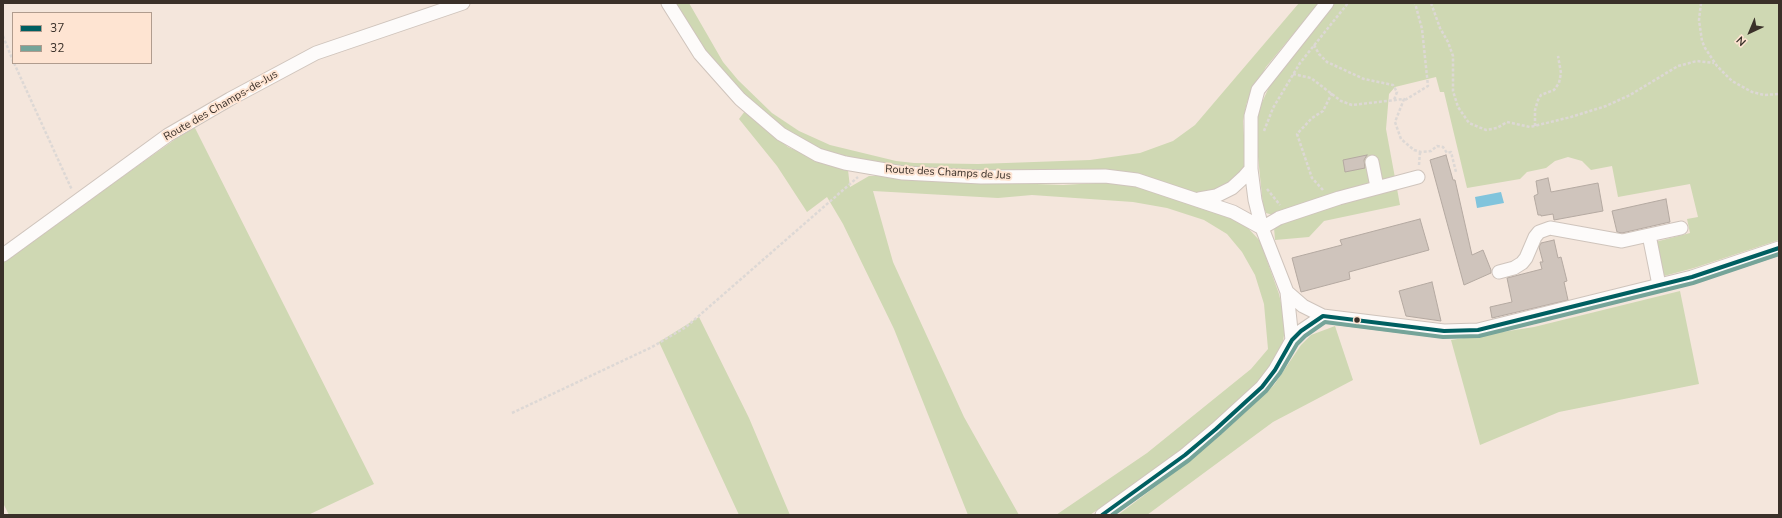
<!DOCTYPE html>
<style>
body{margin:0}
#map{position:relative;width:1782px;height:518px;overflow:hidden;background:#f4e6dc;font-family:"Nunito Sans",sans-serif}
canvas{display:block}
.frame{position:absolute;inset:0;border:4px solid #3a3029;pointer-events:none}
.legend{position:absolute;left:12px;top:12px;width:140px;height:52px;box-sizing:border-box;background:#fee4d2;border:1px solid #b09c8e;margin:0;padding:5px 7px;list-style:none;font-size:12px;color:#3a3029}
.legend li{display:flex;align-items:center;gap:8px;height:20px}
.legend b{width:20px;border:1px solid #b09c8e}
.north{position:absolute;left:1730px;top:12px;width:40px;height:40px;-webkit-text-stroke:3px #fee4d2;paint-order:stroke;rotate:224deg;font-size:11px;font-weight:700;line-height:16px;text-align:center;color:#3a3029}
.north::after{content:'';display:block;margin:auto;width:14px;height:18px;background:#3a3029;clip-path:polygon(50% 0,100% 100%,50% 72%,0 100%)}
</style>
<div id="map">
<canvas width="1782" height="518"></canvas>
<div class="frame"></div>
<ul class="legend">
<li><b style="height:5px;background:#005f61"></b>37</li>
<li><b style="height:5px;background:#75a499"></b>32</li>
</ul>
<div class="north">N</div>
</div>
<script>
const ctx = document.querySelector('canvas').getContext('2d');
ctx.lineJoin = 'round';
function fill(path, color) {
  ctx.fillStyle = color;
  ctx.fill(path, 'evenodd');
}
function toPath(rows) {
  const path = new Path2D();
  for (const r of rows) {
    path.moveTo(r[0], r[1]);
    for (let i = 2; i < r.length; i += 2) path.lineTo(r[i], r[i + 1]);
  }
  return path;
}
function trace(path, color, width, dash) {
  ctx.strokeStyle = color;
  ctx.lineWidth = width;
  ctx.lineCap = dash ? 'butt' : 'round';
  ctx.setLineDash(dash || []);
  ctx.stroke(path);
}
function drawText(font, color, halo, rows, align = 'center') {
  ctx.font = font + ' "Nunito Sans",sans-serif';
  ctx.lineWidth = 4;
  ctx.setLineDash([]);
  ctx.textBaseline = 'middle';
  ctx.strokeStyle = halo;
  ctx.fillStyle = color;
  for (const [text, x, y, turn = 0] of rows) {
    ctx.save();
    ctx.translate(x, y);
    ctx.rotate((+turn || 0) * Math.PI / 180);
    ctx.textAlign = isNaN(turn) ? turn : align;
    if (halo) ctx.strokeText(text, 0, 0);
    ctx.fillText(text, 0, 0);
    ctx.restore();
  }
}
fill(toPath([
 [674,3,689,3,723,62,738,80,772,113,799,131,830,145,896,161,914,163,978,164,1090,160,1140,153,1173,141,1195,125,1299,3,1319,3,1266,67,1247,102,1243,121,1246,165,1237,179,1217,190,1202,192,1190,192,1151,178,878,166,808,146,764,116,708,58],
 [1335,3,1779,3,1779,240,1694,268,1664,276,1655,242,1690,233,1687,219,1698,217,1690,184,1618,197,1612,166,1591,170,1582,161,1568,157,1555,161,1546,168,1527,172,1520,179,1467,188,1444,92,1440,92,1436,77,1395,87,1389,94,1386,129,1400,205,1324,221,1309,237,1275,240,1273,215,1266,213,1263,206,1255,127,1258,111,1270,85],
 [745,111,788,147,825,163,848,170,850,187,869,176,880,176,932,180,1063,185,1112,182,1137,186,1238,221,1247,227,1260,241,1279,294,1284,316,1285,328,1283,342,1269,367,1258,381,1232,408,1193,442,1090,515,1056,515,1147,453,1251,369,1268,349,1264,304,1255,275,1242,252,1227,234,1204,220,1167,208,1133,202,1032,195,998,198,873,191,893,262,964,417,1019,515,968,515,894,329,843,224,827,197,807,212,777,166,739,119],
 [194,126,374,484,308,515,9,515,3,503,3,261],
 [1680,291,1699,384,1559,412,1480,445,1451,340,1534,327],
 [699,317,749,418,790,515,739,515,659,342],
 [1335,326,1353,380,1273,422,1147,515,1118,515,1193,458,1225,431,1274,385,1301,345,1311,335]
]), '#cfd8b3');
fill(toPath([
 [1501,192,1504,203,1477,208,1475,197]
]), '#81c4dc');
const building = toPath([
 [1367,155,1364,160,1365,168,1345,172,1343,160,1367,155],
 [1446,155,1453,180,1455,180,1472,255,1483,250,1491,270,1491,273,1464,285,1430,160,1446,155],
 [1548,178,1551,192,1598,183,1603,211,1554,220,1553,214,1541,216,1541,215,1538,215,1534,196,1538,194,1536,181,1548,178],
 [1666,199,1670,222,1622,233,1617,232,1612,211,1666,199],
 [1420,219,1429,250,1349,272,1350,279,1301,292,1292,258,1342,245,1340,240,1420,219],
 [1554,240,1558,258,1561,257,1567,281,1564,282,1568,300,1492,318,1490,307,1512,302,1507,278,1542,269,1540,262,1543,262,1539,247,1541,243,1554,240],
 [1432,282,1441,321,1406,316,1399,291,1432,282]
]);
fill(building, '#cfc4bc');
trace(building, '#b4a9a1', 1);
const minor = toPath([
 [668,3,700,54,740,99,781,134,818,155,845,163,903,173,981,177,1105,176,1137,180,1233,212,1262,228],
 [1372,162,1377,187],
 [1199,199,1216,196,1232,188,1244,177,1251,169],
 [1262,228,1279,218,1339,198,1418,177],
 [1649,235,1681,228],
 [3,255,168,135,230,99,316,53,463,3],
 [1499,272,1514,268,1522,263,1526,258,1535,237,1539,232,1550,228,1622,241,1649,235,1659,285],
 [1287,292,1292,340],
 [1323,316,1303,306,1287,292,1262,228,1255,200,1251,169,1251,116,1258,90,1327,3],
 [1102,515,1185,455,1216,429,1262,387,1275,370,1292,340,1301,331,1323,316,1444,331,1478,330,1692,277,1779,248]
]);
trace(minor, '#cfc4bc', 15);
trace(toPath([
 [1431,3,1440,28,1448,42,1453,56,1453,91,1458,107,1469,123,1486,130,1497,128,1507,122,1530,127,1571,117,1606,106,1630,95,1678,66,1697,61,1714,63],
 [1701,3,1699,20,1702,41,1705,48,1717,66,1732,81,1752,92,1764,95,1779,94],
 [3,36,13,61],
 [1314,45,1319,54,1327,62,1364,79,1393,85,1397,92,1394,100],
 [14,63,72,190],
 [1293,74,1311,78,1341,101,1352,105,1404,99,1395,122,1401,139,1414,150,1421,152,1431,151,1437,146,1443,147,1447,153,1451,152,1456,172],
 [1405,100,1428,86,1422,29,1415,3],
 [1535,126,1535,110,1538,100,1541,95,1554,90,1559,83,1561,73,1558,56],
 [1264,131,1273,108,1300,63,1348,3],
 [1419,165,1420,152],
 [1267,189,1280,205],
 [1323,190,1312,178,1297,134,1312,118,1323,111,1332,93],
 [512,413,652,347,686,327,858,177]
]), '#ddd8d5', 2.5, [3, 2]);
trace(minor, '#fdfbfa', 13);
trace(toPath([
 [1102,515,1185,455,1216,429,1262,387,1275,370,1292,340,1301,331,1323,316,1444,331,1478,330,1692,277,1779,248]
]), '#005f61', 4);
trace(toPath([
 [1112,515,1189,460,1220,433,1266,391,1280,373,1297,344,1305,336,1325,322,1443,337,1479,336,1693,283,1779,254]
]), '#75a499', 4);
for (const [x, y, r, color] of [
 [1357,320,3.5,"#3a3029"]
]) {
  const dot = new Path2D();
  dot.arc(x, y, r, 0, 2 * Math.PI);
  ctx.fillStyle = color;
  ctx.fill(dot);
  trace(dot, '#fee4d2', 1.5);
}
drawText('11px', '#3a3029', '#fee4d2', [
 ["Route des Champs-de-Jus",221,106,-30],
 ["Route des Champs de Jus",948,173,3]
]);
</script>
